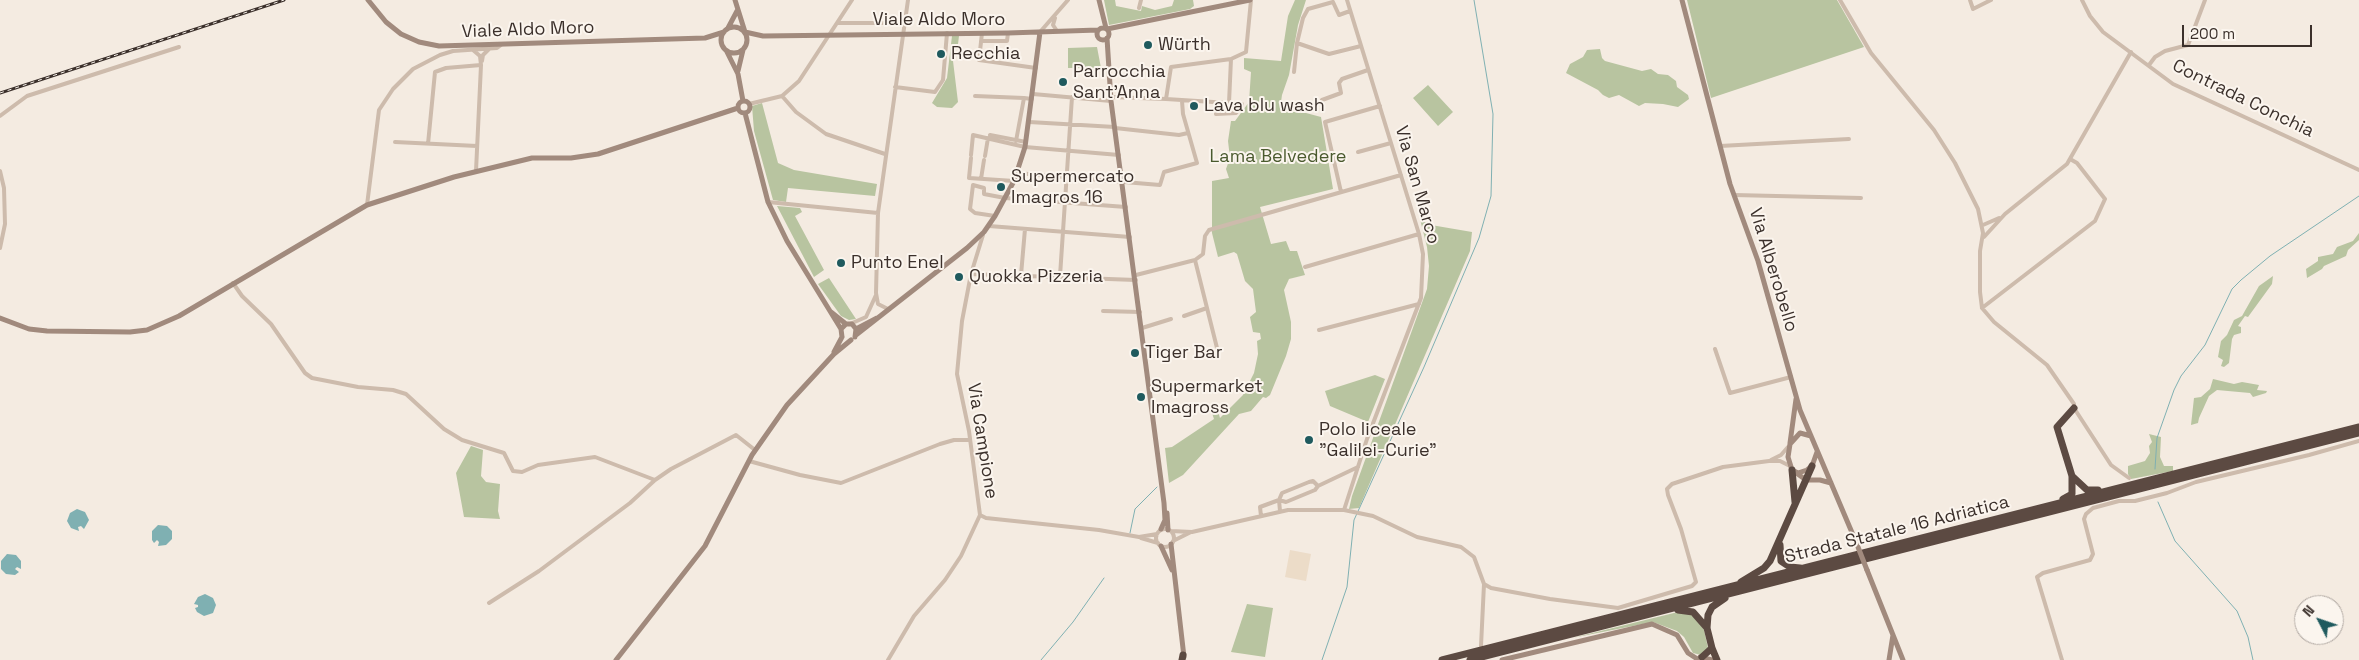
<!DOCTYPE html>
<meta charset="utf-8">
<style>
body{margin:0}
#map{position:relative;width:2359px;height:660px;overflow:hidden;background:#f4ebe1;font-family:"Space Grotesk",sans-serif}
canvas{display:block}
.north{position:absolute;left:2294px;top:595px;width:50px;height:50px;box-sizing:border-box;background:#fbf5ee;border:1px solid #aea6a0;border-radius:50%;rotate:311deg;font-size:14px;font-weight:700;line-height:20px;text-align:center;color:#3b302b}
.north::after{content:'';display:block;margin:auto;width:18px;height:22px;background:#1f5a5e;clip-path:polygon(50% 0,100% 100%,50% 72%,0 100%)}
.scale{position:absolute;left:2182px;top:25px;width:130px;height:22px;box-sizing:border-box;border:2px solid #3b302b;border-top:0;padding-left:6px;font-size:15px;line-height:18px;white-space:nowrap;color:#3b302b;-webkit-text-stroke:4px #fbf5ee;paint-order:stroke}
</style>
<div id="map">
<canvas width="2359" height="660"></canvas>
<div class="north">N</div>
<div class="scale">200 m</div>
</div>
<script>
const ctx = document.querySelector('canvas').getContext('2d');
ctx.lineJoin = 'round';
function fill(path, color) {
  ctx.fillStyle = color;
  ctx.fill(path, 'evenodd');
}
function toPath(rows) {
  const path = new Path2D();
  for (const r of rows) {
    if (r.length === 3) {
      path.moveTo(r[0] + r[2], r[1]);
      path.arc(r[0], r[1], r[2], 0, 2 * Math.PI);
      continue;
    }
    path.moveTo(r[0], r[1]);
    for (let i = 2; i < r.length; i += 2) path.lineTo(r[i], r[i + 1]);
  }
  return path;
}
function trace(path, color, width, dash) {
  ctx.strokeStyle = color;
  ctx.lineWidth = width;
  ctx.lineCap = dash ? 'butt' : 'round';
  ctx.setLineDash(dash || []);
  ctx.stroke(path);
}
function drawText(font, color, halo, rows, align = 'center') {
  ctx.font = font + ' "Space Grotesk",sans-serif';
  ctx.lineWidth = 4;
  ctx.setLineDash([]);
  ctx.textBaseline = 'middle';
  ctx.strokeStyle = halo;
  ctx.fillStyle = color;
  for (const [text, x, y, turn = 0] of rows) {
    ctx.save();
    ctx.translate(x, y);
    ctx.rotate((+turn || 0) * Math.PI / 180);
    ctx.textAlign = isNaN(turn) ? turn : align;
    if (halo) ctx.strokeText(text, 0, 0);
    ctx.fillText(text, 0, 0);
    ctx.restore();
  }
}
fill(toPath([
 [1104,0,1115,0,1116,6,1141,11,1142,6,1155,10,1172,6,1174,0,1193,0,1194,6,1190,9,1109,25],
 [1295,0,1306,0,1298,25,1289,75,1282,95,1281,102,1284,104,1282,111,1306,113,1321,117,1333,189,1260,207,1271,244,1286,241,1290,251,1297,251,1305,275,1289,279,1284,290,1291,322,1291,339,1286,356,1270,395,1266,398,1263,397,1251,411,1239,414,1183,475,1169,483,1165,448,1172,447,1214,419,1210,407,1216,405,1220,418,1243,395,1254,373,1258,354,1257,341,1261,339,1260,333,1253,332,1250,317,1256,312,1253,289,1245,281,1237,254,1234,252,1218,257,1212,233,1212,181,1229,178,1226,169,1230,158,1228,141,1231,121,1235,121,1249,102,1251,72,1244,69,1244,58,1281,61,1288,16],
 [1687,0,1837,0,1864,47,1711,98],
 [952,36,959,36,958,44,955,46,957,55,953,61,958,102,952,108,937,107,932,103,947,78],
 [1097,47,1101,68,1068,68,1068,48],
 [1600,49,1602,58,1605,61,1642,71,1651,69,1658,74,1668,75,1676,81,1677,87,1688,95,1689,99,1678,107,1663,104,1645,103,1639,106,1619,95,1609,98,1603,95,1598,90,1566,73,1570,64,1583,57,1587,50],
 [1428,85,1453,112,1438,126,1413,98],
 [762,103,778,163,794,170,877,184,875,196,788,188,786,202,773,200,754,131,752,106],
 [777,206,800,208,802,212,795,216,824,270,814,277],
 [1420,219,1431,225,1472,232,1470,251,1359,508,1349,509,1352,496,1427,289,1429,266,1427,247],
 [2359,233,2359,240,2348,250,2346,256,2324,266,2322,269,2307,278,2306,269,2318,261,2318,257,2333,254,2337,247,2353,241],
 [2273,276,2272,284,2248,317,2245,316,2238,326,2241,327,2241,333,2234,335,2232,339,2229,363,2224,367,2221,366,2223,360,2218,357,2221,341,2227,335,2234,320,2242,316,2259,286],
 [829,278,856,319,849,320,841,316,818,284],
 [1375,375,1385,379,1368,422,1330,406,1325,391],
 [2213,379,2234,384,2242,382,2259,385,2257,390,2267,391,2266,393,2253,397,2250,393,2217,390,2209,396,2199,418,2198,423,2191,425,2194,398,2201,397,2210,389],
 [2149,434,2161,437,2160,457,2164,466,2173,466,2173,471,2131,479,2128,474,2128,466,2145,461,2150,453,2149,446,2152,442],
 [471,446,483,450,481,476,486,482,500,484,498,511,500,519,464,517,456,473],
 [1247,604,1273,608,1265,657,1231,652],
 [1678,612,1693,615,1704,630,1708,648,1701,655,1693,653,1684,637,1677,631,1653,622,1572,638]
]), '#b8c4a0');
fill(toPath([
 [1290,550,1311,554,1306,581,1285,577]
]), '#ecdcc8');
fill(toPath([
 [77,509,85,512,89,520,84,529,81,526,78,527,79,531,71,528,67,521,70,513],
 [158,525,167,526,172,531,172,539,166,545,158,546,159,542,157,540,154,543,152,540,152,531],
 [7,554,16,555,21,561,21,569,17,567,15,569,19,572,15,575,6,574,1,569,1,561],
 [205,594,213,598,216,605,213,613,204,616,197,612,195,608,198,607,198,605,194,604,198,597]
]), '#7fb0b2');
trace(toPath([
 [2155,469,2157,438,2174,390,2181,376,2205,345,2232,289,2241,280,2270,256,2359,196],
 [2158,502,2175,541,2237,611,2248,637,2253,660],
 [1130,533,1135,509,1157,487],
 [1041,660,1073,622,1104,578],
 [1322,660,1347,587,1354,520,1424,367,1479,238,1491,196,1493,114,1474,0]
]), '#7fb0b2', 1);
trace(toPath([
 [1840,0,1871,53,1934,130,1955,163,1978,209,1983,233,1980,251,1980,292,1982,308,1994,322,2047,365,2074,404,2074,408,2111,465,2129,478],
 [1970,0,1973,9,1991,0],
 [2082,0,2090,16,2103,32,2173,84,2359,170],
 [1139,8,1141,0],
 [1350,11,1339,15,1333,2,1308,9,1303,18,1297,43,1329,54,1361,46],
 [1055,18,1053,25,1057,31],
 [838,23,904,23],
 [1040,32,1068,0],
 [982,33,979,60,1036,68],
 [981,41,1007,41,1008,33],
 [473,50,480,56,481,65,476,171],
 [482,61,483,55,490,48],
 [2149,65,2155,57,2165,51,2188,45,2205,0],
 [1294,72,1297,43],
 [895,87,935,92,943,80,947,33],
 [1033,94,1111,101],
 [782,96,799,81,852,0],
 [975,96,1024,98],
 [1111,97,1166,99,1171,67,1231,59,1246,52,1251,0],
 [1166,99,1229,103,1231,59],
 [1322,100,1341,93,1339,83,1342,79,1368,70],
 [1217,103,1216,114,1236,113,1241,107,1242,104,1229,103],
 [749,104,782,96,796,112,826,134,885,154],
 [0,116,27,96,179,47],
 [1029,122,1115,127],
 [1115,128,1179,135,1188,133],
 [990,135,1026,142],
 [1016,141,1024,98,1032,99],
 [395,142,477,146],
 [428,144,435,72,446,68,481,65],
 [1720,146,1849,139],
 [1358,152,1391,143],
 [971,155,973,135,1025,147,1119,155],
 [985,156,988,138],
 [971,158,969,178,1014,181],
 [0,171,4,188,5,224,0,248],
 [1017,173,1160,185,1164,172,1197,163,1183,114,1182,101],
 [981,179,984,160],
 [1341,192,1325,122,1380,106],
 [1734,195,1861,198],
 [768,202,878,213],
 [367,205,379,110,393,89,413,69,440,55,453,51,497,48,501,45],
 [995,216,975,213,970,209,973,185,984,188,984,194,1005,198,1126,207],
 [1983,225,1999,218],
 [989,226,1130,237],
 [1984,237,2005,214,2067,164,2131,52],
 [1195,260,1217,348],
 [1305,267,1419,234],
 [971,274,1136,280],
 [1021,275,1025,229],
 [1136,275,1195,260,1203,254,1205,236,1209,230,1401,175],
 [1060,276,1072,97],
 [233,283,242,296,271,324,305,373,312,378,358,387,393,390,406,394,444,429,462,440,504,453,513,471,522,472,538,465,595,457,655,480,671,469,736,435,755,450],
 [1982,308,2095,221,2105,199,2077,163,2070,159],
 [888,309,878,304,876,293,878,213,908,0],
 [1103,311,1140,312],
 [1184,316,1207,308],
 [850,324,866,317,876,295],
 [1142,328,1171,319],
 [1319,330,1419,304],
 [1715,349,1730,393,1791,377],
 [1771,460,1781,455,1788,447],
 [749,461,800,475,841,483,940,444,954,440,970,440],
 [1344,510,1373,516,1417,537,1461,547,1474,557,1484,584,1491,588,1550,599,1618,608,1692,586,1696,582,1681,529,1668,495,1667,489,1672,484,1723,467,1769,461,1780,461,1790,466],
 [1280,511,1279,500,1286,502,1315,490,1318,486],
 [980,515,986,518,1099,530,1139,537,1157,534],
 [1261,516,1260,507,1279,500,1282,493,1309,482,1313,481,1318,486,1358,467],
 [1165,538,9],
 [1171,531,1192,532,1288,510,1344,510,1367,439,1421,298,1423,254,1419,234,1347,0],
 [1141,538,1158,543],
 [1173,541,1191,532],
 [489,603,539,571,630,503,655,480],
 [1481,646,1484,584],
 [888,660,914,616,945,580,961,556,980,515,969,431,957,374,962,321,971,274,983,235],
 [2062,660,2037,577,2043,573,2090,560,2093,554,2084,519,2086,514,2093,508,2119,501,2135,501,2167,493,2196,482,2309,455,2359,441]
]), '#cdbbac', 4);
trace(toPath([
 [368,0,386,22,401,34,419,42,439,46,705,38,724,32],
 [735,0,745,32,763,36,1008,33,1098,30],
 [1099,0,1106,28],
 [1682,0,1730,184,1758,261,1800,410,1856,542],
 [734,40,13],
 [1103,34,6],
 [728,28,737,11],
 [1107,29,1250,0],
 [1107,38,1111,101,1164,503,1165,520,1161,529],
 [727,52,738,74,743,101],
 [738,71,743,50],
 [744,107,6],
 [745,113,768,202,787,241,841,329,842,337],
 [831,312,846,324],
 [0,318,29,329,47,331,130,332,147,330,179,316,367,205,454,177,532,158,571,158,598,154,738,108],
 [841,329,846,324,852,324,856,329,855,337],
 [856,329,877,318],
 [856,335,967,248,984,232,995,216,1014,181,1025,147,1040,32],
 [834,352,842,337],
 [1811,436,1800,433,1790,444,1788,457,1792,470,1798,473,1807,470,1812,466,1817,452],
 [1790,443,1796,399],
 [1795,472,1806,480,1820,480,1831,483],
 [1167,513,1168,530],
 [1171,544,1184,657],
 [1161,546,1172,570],
 [1867,570,1903,660],
 [1700,657,1712,660],
 [616,660,705,546,752,455,787,405,834,354,851,340],
 [1502,660,1652,624,1677,635,1688,653,1699,660],
 [1889,660,1893,635]
]), '#a18a7d', 5);
trace(toPath([
 [1792,470,1795,502],
 [2072,476,2087,490,2098,490],
 [2063,499,2072,494,2072,476,2057,427,2074,408],
 [1780,545,1781,561,1790,567,1800,568],
 [1741,582,1764,568,1770,561,1812,466],
 [1678,610,1693,612,1707,628],
 [1702,657,1712,648],
 [1182,660,1183,655],
 [1442,660,2359,427],
 [1470,660,2359,433],
 [1717,660,1712,648,1707,628,1708,615,1712,607,1725,598]
]), '#5c4a42', 7);
const rail = toPath([
 [0,93,284,0]
]);
trace(rail, '#3b302b', 3);
trace(rail, '#fbf5ee', 1, [4]);
trace(toPath([
 [1856,542,1867,570]
]), '#a18a7d', 5);
for (const [x, y, r, color] of [
 [1148,45,5,"#1f5a5e"],
 [941,54,5,"#1f5a5e"],
 [1063,82,5,"#1f5a5e"],
 [1194,106,5,"#1f5a5e"],
 [1001,187,5,"#1f5a5e"],
 [841,263,5,"#1f5a5e"],
 [959,277,5,"#1f5a5e"],
 [1135,353,5,"#1f5a5e"],
 [1141,397,5,"#1f5a5e"],
 [1309,440,5,"#1f5a5e"]
]) {
  const dot = new Path2D();
  dot.arc(x, y, r, 0, 2 * Math.PI);
  ctx.fillStyle = color;
  ctx.fill(dot);
  trace(dot, '#fbf5ee', 2);
}
drawText('18px', '#3b302b', '#fbf5ee', [
 ["Viale Aldo Moro",939,20],
 ["Viale Aldo Moro",528,30,-2],
 ["Contrada Conchia",2243,99,26],
 ["Via San Marco",1417,185,74],
 ["Via Alberobello",1773,270,73],
 ["Via Campione",982,441,81],
 ["Strada Statale 16 Adriatica",1897,530,-14]
]);
drawText('18px', '#3b302b', '#fbf5ee', [
 ["Würth",1158,45],
 ["Recchia",951,54],
 ["Parrocchia",1073,72],
 ["Sant'Anna",1073,93],
 ["Lava blu wash",1204,106],
 ["Supermercato",1011,177],
 ["Imagros 16",1011,198],
 ["Punto Enel",851,263],
 ["Quokka Pizzeria",969,277],
 ["Tiger Bar",1145,353],
 ["Supermarket",1151,387],
 ["Imagross",1151,408],
 ["Polo liceale",1319,430],
 ["\"Galilei-Curie\"",1319,451]
], 'left');
drawText('18px', '#4a5a2e', '#fbf5ee', [
 ["Lama Belvedere",1278,157]
]);
</script>
